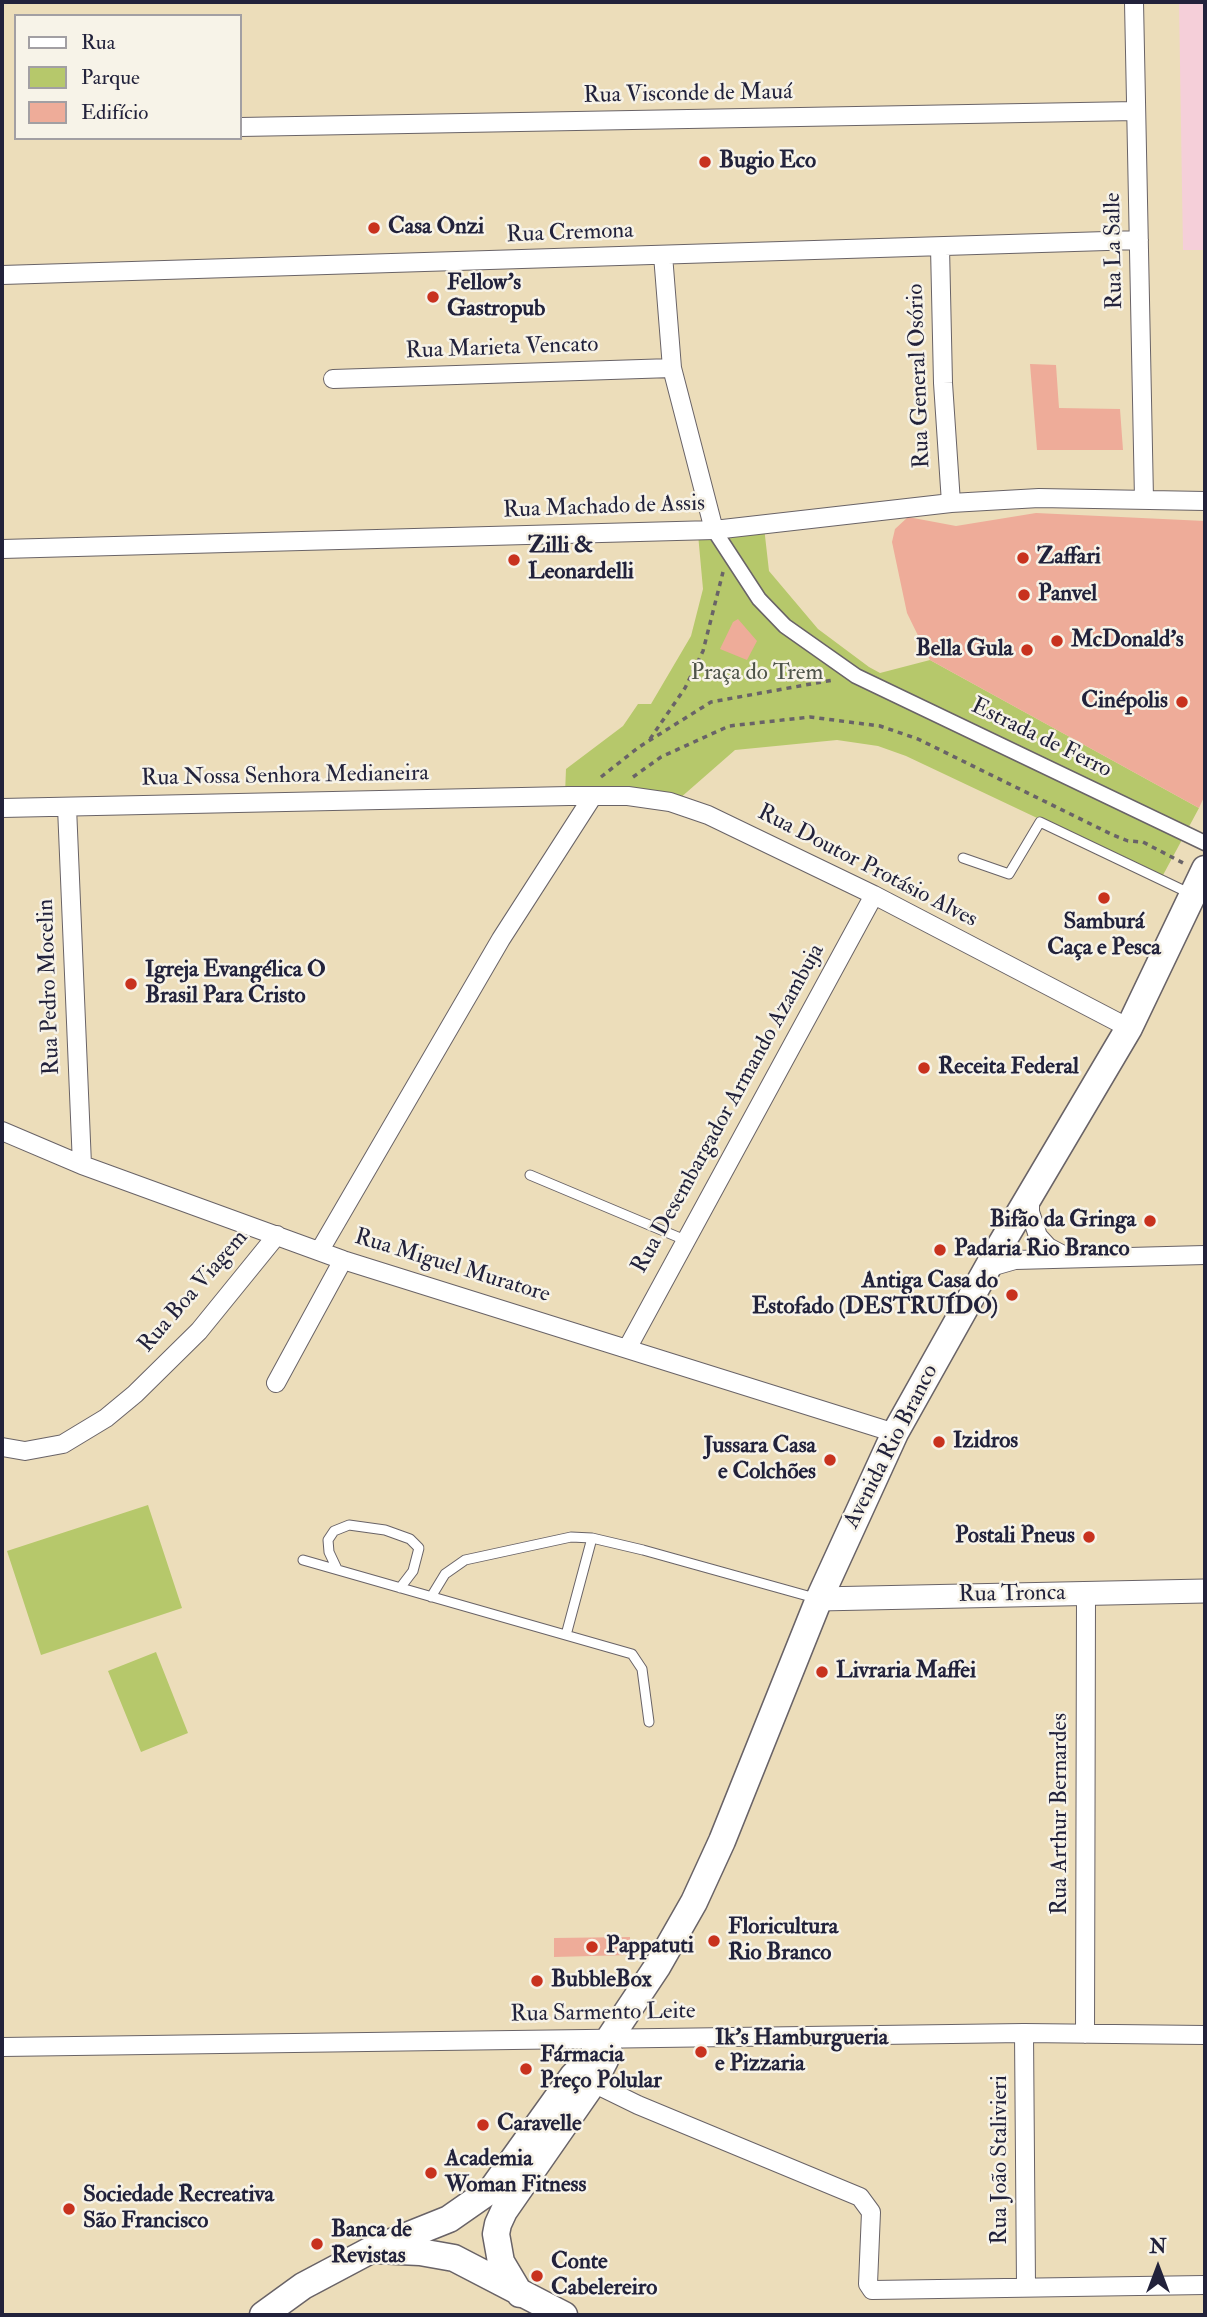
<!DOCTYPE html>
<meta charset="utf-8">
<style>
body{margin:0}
#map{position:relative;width:1207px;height:2317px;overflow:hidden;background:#ecddba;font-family:"IM FELL Double Pica",serif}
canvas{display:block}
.frame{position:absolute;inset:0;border:4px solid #22223b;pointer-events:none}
.legend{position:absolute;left:14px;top:14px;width:228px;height:126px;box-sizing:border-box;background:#f7f3e8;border:2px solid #a29fa3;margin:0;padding:9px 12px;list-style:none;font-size:21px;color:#22223b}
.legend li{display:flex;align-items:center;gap:14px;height:35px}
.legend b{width:35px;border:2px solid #a29fa3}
.north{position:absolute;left:1123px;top:2233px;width:70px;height:70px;-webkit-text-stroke:5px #f7f3e8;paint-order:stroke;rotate:0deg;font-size:19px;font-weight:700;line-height:28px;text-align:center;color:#22223b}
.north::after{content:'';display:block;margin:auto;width:24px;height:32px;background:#22223b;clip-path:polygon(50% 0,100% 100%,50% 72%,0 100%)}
</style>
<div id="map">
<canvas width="1207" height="2317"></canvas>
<div class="frame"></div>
<ul class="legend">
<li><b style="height:9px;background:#fff"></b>Rua</li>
<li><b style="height:19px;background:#b6c86b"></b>Parque</li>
<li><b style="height:19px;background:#eeac99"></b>Edifício</li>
</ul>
<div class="north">N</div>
</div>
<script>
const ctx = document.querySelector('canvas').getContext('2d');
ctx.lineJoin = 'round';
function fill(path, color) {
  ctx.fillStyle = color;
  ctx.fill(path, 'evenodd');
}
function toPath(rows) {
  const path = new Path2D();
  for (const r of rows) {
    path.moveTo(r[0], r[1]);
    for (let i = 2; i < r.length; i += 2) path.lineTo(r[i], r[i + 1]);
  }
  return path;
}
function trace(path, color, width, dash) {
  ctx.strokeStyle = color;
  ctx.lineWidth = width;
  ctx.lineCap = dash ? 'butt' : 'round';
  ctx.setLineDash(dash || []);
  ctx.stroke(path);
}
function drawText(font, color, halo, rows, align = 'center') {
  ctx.font = font + ' "IM FELL Double Pica",serif';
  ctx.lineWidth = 5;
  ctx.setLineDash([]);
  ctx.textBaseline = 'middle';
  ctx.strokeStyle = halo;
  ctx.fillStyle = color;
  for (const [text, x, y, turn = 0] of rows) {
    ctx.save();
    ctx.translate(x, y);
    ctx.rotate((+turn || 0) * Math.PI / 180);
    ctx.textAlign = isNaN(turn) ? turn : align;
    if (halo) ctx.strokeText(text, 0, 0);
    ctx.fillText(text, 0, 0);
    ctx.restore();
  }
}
fill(toPath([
 [1179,2,1205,2,1205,250,1183,250]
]), '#f5cfd9');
fill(toPath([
 [764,527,769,571,818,629,869,667,880,673,930,660,1199,808,1162,877,906,756,878,746,837,740,735,750,679,799,565,794,566,769,623,726,638,704,651,704,691,636,703,589,698,534],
 [148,1505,182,1608,41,1655,7,1551],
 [156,1652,188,1733,141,1752,108,1671]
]), '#b6c86b');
fill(toPath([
 [1030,364,1056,365,1059,408,1120,409,1123,450,1037,450],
 [1036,513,1205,521,1205,795,1199,808,930,660,907,613,892,542,895,529,908,517,956,526],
 [738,619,757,641,747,660,720,649,733,622],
 [630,1937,630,1955,554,1957,554,1938]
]), '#eeac99');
const service = toPath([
 [963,858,1009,874,1040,822,1189,893],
 [530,1175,685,1240],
 [303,1560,632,1654,642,1669,649,1722],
 [337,1569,329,1552,328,1540,334,1531,349,1525,385,1530,410,1539,419,1548,413,1571,400,1588],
 [431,1597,445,1574,465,1560,571,1537,592,1538,643,1550,815,1598],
 [566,1635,592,1538]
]);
const pedestrian = toPath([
 [714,530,759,599,785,626,856,676,1205,843]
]);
const minor = toPath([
 [1134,2,1144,499],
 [240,127,1136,111],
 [940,247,943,383,951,503],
 [663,255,672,368,714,530],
 [2,275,1139,240],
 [333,379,672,368],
 [2,549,714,530,951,503,1039,498,1205,501],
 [67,807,82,1165],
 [2,808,569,796,628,796,670,802,708,815,874,895,1129,1028],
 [2,1131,82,1165,343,1260,895,1433],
 [1030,1197,1030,1212,1038,1236,1048,1247,1067,1257],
 [320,1250,501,939,593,796],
 [987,1268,1015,1260,1205,1255],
 [628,1347,874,895],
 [276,1383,343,1260],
 [2,1447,25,1451,63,1444,106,1418,135,1394,199,1331,277,1235],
 [1024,2033,1026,2286],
 [1085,2034,1086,1594],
 [2,2047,1024,2033,1205,2035],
 [593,2083,638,2105,860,2197,871,2212,868,2284,872,2290,1205,2285]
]);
const tertiary = toPath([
 [819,1599,1205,1591]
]);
const secondary = toPath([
 [377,2250,420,2252,454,2258,564,2315],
 [520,2294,501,2262,496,2234,498,2224,504,2211,593,2083,605,2060,608,2047],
 [263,2315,303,2286,369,2251,449,2219,492,2189,573,2076,609,2039,657,1967,694,1902,722,1841,819,1599,895,1433,997,1251,1129,1028,1205,869]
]);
trace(service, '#696367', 11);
trace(pedestrian, '#696367', 17);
trace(minor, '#696367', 20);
trace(tertiary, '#696367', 25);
trace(secondary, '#696367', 29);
trace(toPath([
 [650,739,685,688,703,651,723,572],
 [601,777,639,747,711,702,833,680],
 [633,777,661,757,729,726,810,717,880,726,918,739,1113,835,1128,841,1143,842,1185,864]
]), '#696367', 3.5, [5, 5]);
trace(service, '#fff', 9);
trace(pedestrian, '#fff', 14);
trace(minor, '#fff', 18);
trace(tertiary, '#fff', 23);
trace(secondary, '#fff', 26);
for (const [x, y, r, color] of [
 [705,162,7,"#c8321e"],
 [374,228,7,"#c8321e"],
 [433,297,7,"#c8321e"],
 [1023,558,7,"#c8321e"],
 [514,560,7,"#c8321e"],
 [1024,595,7,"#c8321e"],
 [1057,641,7,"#c8321e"],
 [1027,650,7,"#c8321e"],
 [1182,702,7,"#c8321e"],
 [1104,898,7,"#c8321e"],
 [131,984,7,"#c8321e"],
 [924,1068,7,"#c8321e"],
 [1150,1221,7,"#c8321e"],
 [940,1250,7,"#c8321e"],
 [1012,1295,7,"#c8321e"],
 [939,1442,7,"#c8321e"],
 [830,1460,7,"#c8321e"],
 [1089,1537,7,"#c8321e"],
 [822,1672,7,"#c8321e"],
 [714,1941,7,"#c8321e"],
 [592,1947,7,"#c8321e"],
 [537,1981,7,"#c8321e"],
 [701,2052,7,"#c8321e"],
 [526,2069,7,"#c8321e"],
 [483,2125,7,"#c8321e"],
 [431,2173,7,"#c8321e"],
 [69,2209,7,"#c8321e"],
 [317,2244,7,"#c8321e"],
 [537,2276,7,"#c8321e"]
]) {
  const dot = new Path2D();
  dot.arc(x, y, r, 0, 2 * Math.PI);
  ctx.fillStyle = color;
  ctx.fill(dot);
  trace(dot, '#f7f3e8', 2.5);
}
drawText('23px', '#22223b', '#f7f3e8', [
 ["Rua Visconde de Mauá",688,95,-1],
 ["Rua Cremona",570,234,-2],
 ["Rua La Salle",1115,251,-91],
 ["Rua Marieta Vencato",502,349,-2],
 ["Rua General Osório",920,376,-92],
 ["Rua Machado de Assis",604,508,-2],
 ["Estrada de Ferro",1041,739,26],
 ["Rua Nossa Senhora Medianeira",285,777,-1],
 ["Rua Doutor Protásio Alves",867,867,27],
 ["Rua Pedro Mocelin",50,987,-92],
 ["Rua Desembargador Armando Azambuja",729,1109,-61],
 ["Rua Miguel Muratore",452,1267,17],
 ["Rua Boa Viagem",194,1292,-49],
 ["Avenida Rio Branco",892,1447,-63],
 ["Rua Tronca",1012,1595,-1],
 ["Rua Arthur Bernardes",1061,1814,-90],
 ["Rua Sarmento Leite",603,2014,-1],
 ["Rua João Stalivieri",1001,2160,-90]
]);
drawText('bold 23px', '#22223b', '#f7f3e8', [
 ["Bugio Eco",719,162],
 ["Casa Onzi",388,228],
 ["Fellow's",447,284],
 ["Gastropub",447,310],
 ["Zilli &",528,547],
 ["Leonardelli",528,573],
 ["Zaffari",1037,558],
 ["Panvel",1038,595],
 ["McDonald's",1071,641],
 ["Bella Gula",1013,650,"right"],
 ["Cinépolis",1168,702,"right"],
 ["Samburá",1104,923,"center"],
 ["Caça e Pesca",1104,949,"center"],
 ["Igreja Evangélica O",145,971],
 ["Brasil Para Cristo",145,997],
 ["Receita Federal",938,1068],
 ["Bifão da Gringa",1136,1221,"right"],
 ["Padaria Rio Branco",954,1250],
 ["Antiga Casa do",998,1282,"right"],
 ["Estofado (DESTRUÍDO)",998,1308,"right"],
 ["Izidros",953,1442],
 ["Jussara Casa",816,1447,"right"],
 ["e Colchões",816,1473,"right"],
 ["Postali Pneus",1075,1537,"right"],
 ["Livraria Maffei",836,1672],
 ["Floricultura",728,1928],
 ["Rio Branco",728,1954],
 ["Pappatuti",606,1947],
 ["BubbleBox",551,1981],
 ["Ik's Hamburgueria",715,2039],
 ["e Pizzaria",715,2065],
 ["Fármacia",540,2056],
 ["Preço Polular",540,2082],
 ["Caravelle",497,2125],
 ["Academia",445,2160],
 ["Woman Fitness",445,2186],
 ["Sociedade Recreativa",83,2196],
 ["São Francisco",83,2222],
 ["Banca de",331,2231],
 ["Revistas",331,2257],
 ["Conte",551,2263],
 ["Cabelereiro",551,2289]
], 'left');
drawText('23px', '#4e5449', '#f7f3e8', [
 ["Praça do Trem",757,674]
]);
</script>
